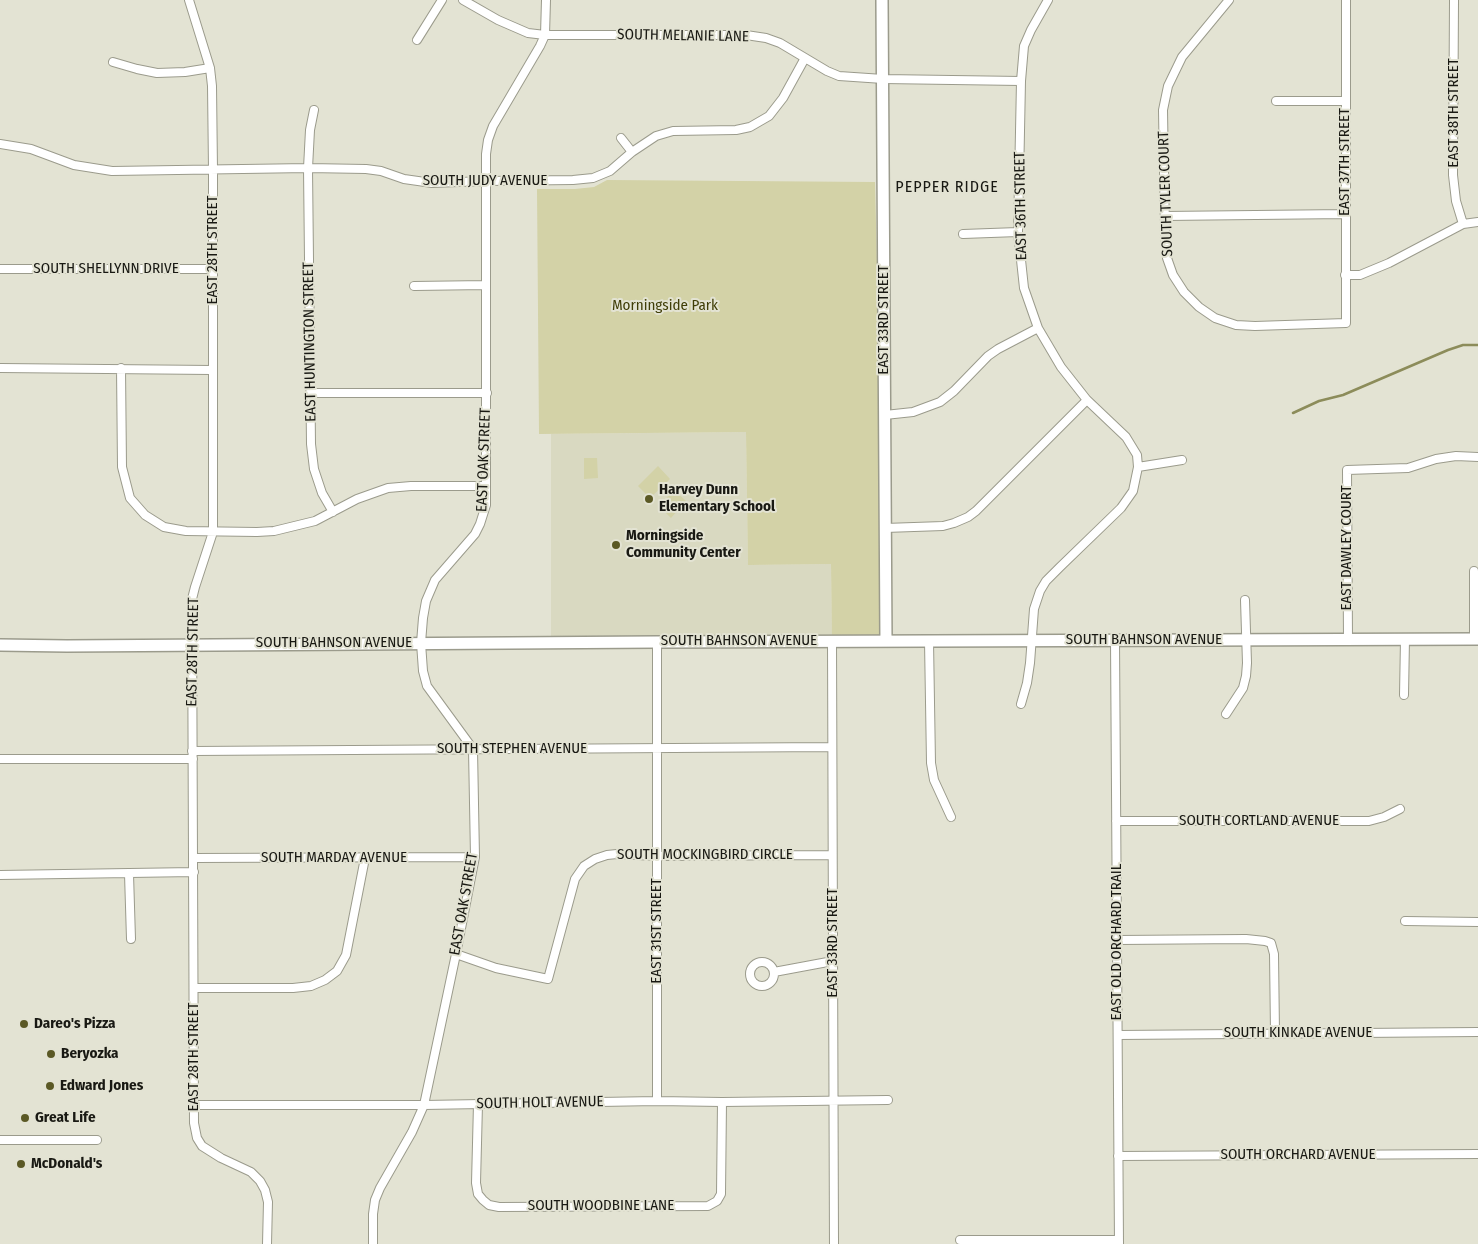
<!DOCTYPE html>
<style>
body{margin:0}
canvas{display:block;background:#e3e3d3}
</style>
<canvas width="1478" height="1244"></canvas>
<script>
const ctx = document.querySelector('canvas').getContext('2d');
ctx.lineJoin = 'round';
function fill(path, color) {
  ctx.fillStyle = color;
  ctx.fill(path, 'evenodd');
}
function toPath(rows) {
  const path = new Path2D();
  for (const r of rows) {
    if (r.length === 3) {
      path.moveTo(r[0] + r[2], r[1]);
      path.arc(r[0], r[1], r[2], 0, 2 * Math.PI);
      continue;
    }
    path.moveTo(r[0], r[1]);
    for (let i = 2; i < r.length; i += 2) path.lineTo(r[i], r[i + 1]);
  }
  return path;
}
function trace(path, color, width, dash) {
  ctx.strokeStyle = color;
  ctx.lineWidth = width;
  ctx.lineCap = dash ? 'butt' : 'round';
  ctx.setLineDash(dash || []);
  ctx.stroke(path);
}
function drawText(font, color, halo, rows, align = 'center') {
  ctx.font = font + ' "Fira Sans Condensed",sans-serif';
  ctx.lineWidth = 4;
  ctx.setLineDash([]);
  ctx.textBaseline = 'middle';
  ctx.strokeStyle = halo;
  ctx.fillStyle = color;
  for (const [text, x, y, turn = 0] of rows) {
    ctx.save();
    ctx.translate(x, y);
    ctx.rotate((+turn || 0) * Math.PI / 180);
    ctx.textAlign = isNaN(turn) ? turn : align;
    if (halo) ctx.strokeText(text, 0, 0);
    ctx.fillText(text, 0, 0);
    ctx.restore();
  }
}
fill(toPath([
 [746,432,748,565,831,564,832,635,551,636,551,434]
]), '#d9d9c1');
fill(toPath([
 [607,180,875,182,886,641,832,641,831,564,748,565,746,432,539,434,537,189,575,189,594,187],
 [584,458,597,458,598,478,584,479],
 [658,466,670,479,650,498,638,486],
 [674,490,686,501,671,518,659,506]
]), '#d3d2a7');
trace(toPath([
 [1293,413,1319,401,1343,395,1448,350,1463,345,1478,345]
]), '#8c8c5a', 2.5);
const street = toPath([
 [189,0,210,68,212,86,213,170,213,532,195,587,192,599,194,1123,197,1138,202,1146,221,1158,251,1172,260,1181,265,1190,268,1202,267,1244],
 [463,0,498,20,528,33,545,35,746,35,766,38,780,43,827,71,839,76,883,79,1021,81],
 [1229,0,1182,57,1168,86,1163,110,1165,233,1167,258,1173,275,1184,292,1199,307,1215,318,1236,325,1255,326,1346,323,1346,0],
 [1454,0,1453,175,1456,201,1463,224],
 [417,40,442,0],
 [113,62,137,69,157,73,185,72,210,68],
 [1276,101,1345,101],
 [314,110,310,130,308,168,311,444,314,469,322,493,333,512],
 [621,138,632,152],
 [0,144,31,149,74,165,112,171,308,168,366,169,381,171,404,179,432,183,486,181,573,180,593,178,610,171,632,152,656,136,673,131,736,130,750,127,769,116,783,98,805,58],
 [1165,216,1346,214],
 [963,234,1018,232],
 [0,269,213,269],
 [1345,275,1360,275,1389,263,1463,224,1478,222],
 [414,286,486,285],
 [0,368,212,370],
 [121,368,122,467,130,498,145,515,164,527,186,531,257,532,274,531,315,521,357,499,388,488,411,486,486,486],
 [310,393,487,393],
 [885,415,913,412,940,402,954,391,988,356,998,349,1038,328],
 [1138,467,1182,460],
 [885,528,943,526,954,523,968,517,976,511,1087,400],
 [1474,571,1474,639],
 [1348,639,1347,470,1408,468,1436,459,1456,456,1478,457],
 [1115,640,1119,1244],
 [832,641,834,1244],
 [929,641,931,763,934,780,951,817],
 [1404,695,1405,639],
 [1021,704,1027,683,1030,663,1034,609,1040,591,1046,581,1060,567,1121,508,1133,491,1138,467,1137,455,1126,437,1087,400,1061,367,1038,328,1024,288,1018,232,1021,81,1024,46,1031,30,1048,0],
 [1226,714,1243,688,1246,676,1247,663,1245,600],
 [192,751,832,747],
 [0,759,193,759],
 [1116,821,1369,821,1384,817,1400,809],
 [194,858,475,857],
 [129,874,131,939],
 [0,875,194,872],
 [1405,921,1478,922],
 [1117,940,1246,939,1265,941,1271,943,1274,954,1275,1033],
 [456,954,496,968,548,979,575,879,584,866,595,859,607,855,617,854,656,856,832,855],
 [762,974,12],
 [774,972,833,961],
 [194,988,293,988,311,986,325,980,337,971,346,955,365,858],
 [1118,1035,1478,1032],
 [657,1101,657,642],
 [478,1104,476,1183,478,1194,483,1200,489,1205,499,1207,708,1206,717,1201,721,1194,722,1102],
 [193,1105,424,1105,657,1101,722,1102,888,1100],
 [0,1140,97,1140],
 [1118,1156,1478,1154],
 [960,1240,1119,1240],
 [373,1244,373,1214,375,1200,380,1188,412,1132,424,1105,456,954,475,857,473,749,427,686,423,671,421,643,423,618,426,601,435,580,475,534,480,524,486,505,486,154,488,140,493,126,540,46,545,35,546,0]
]);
const secondary = toPath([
 [882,0,886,641],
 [0,645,67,646,657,642,1478,639]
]);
trace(street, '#9b9b8c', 10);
trace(secondary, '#9b9b8c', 14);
trace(street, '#fff', 8);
trace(secondary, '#fff', 11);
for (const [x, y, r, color] of [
 [649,499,5,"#5b5925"],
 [616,545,5,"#5b5925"],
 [24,1024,5,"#5b5925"],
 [51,1054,5,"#5b5925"],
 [50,1086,5,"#5b5925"],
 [25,1118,5,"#5b5925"],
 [21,1164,5,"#5b5925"]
]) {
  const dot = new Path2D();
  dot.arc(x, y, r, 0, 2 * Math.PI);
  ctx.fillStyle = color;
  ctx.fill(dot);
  trace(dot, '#e3e3d3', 2);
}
drawText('15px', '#191913', '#e3e3d3', [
 ["SOUTH MELANIE LANE",683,36,1],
 ["EAST 38TH STREET",1454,113,-90],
 ["EAST 37TH STREET",1345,162,-90],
 ["SOUTH JUDY AVENUE",485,181],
 ["SOUTH TYLER COURT",1166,194,-92],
 ["EAST 36TH STREET",1021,206,-91],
 ["EAST 28TH STREET",213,250,-90],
 ["SOUTH SHELLYNN DRIVE",106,269],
 ["EAST 33RD STREET",884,320,-90],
 ["EAST HUNTINGTON STREET",310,342,-91],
 ["EAST OAK STREET",484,460,-88],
 ["EAST DAWLEY COURT",1347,548,-90],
 ["SOUTH BAHNSON AVENUE",1144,640],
 ["SOUTH BAHNSON AVENUE",739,641],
 ["SOUTH BAHNSON AVENUE",334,643],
 ["EAST 28TH STREET",193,652,-89],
 ["SOUTH STEPHEN AVENUE",512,749],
 ["SOUTH CORTLAND AVENUE",1259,821],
 ["SOUTH MOCKINGBIRD CIRCLE",705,855],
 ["SOUTH MARDAY AVENUE",334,858],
 ["EAST OAK STREET",464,904,-80],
 ["EAST 31ST STREET",657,931,-90],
 ["EAST OLD ORCHARD TRAIL",1117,942,-90],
 ["EAST 33RD STREET",833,943,-90],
 ["SOUTH KINKADE AVENUE",1298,1033],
 ["EAST 28TH STREET",194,1057,-90],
 ["SOUTH HOLT AVENUE",540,1103,-1],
 ["SOUTH ORCHARD AVENUE",1298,1155],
 ["SOUTH WOODBINE LANE",601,1206]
]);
drawText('15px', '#403e08', '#e3e3d3', [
 ["Morningside Park",665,306]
]);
drawText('bold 15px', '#191913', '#e3e3d3', [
 ["Harvey Dunn",659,490],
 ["Elementary School",659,507],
 ["Morningside",626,536],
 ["Community Center",626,553],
 ["Dareo's Pizza",34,1024],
 ["Beryozka",61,1054],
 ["Edward Jones",60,1086],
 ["Great Life",35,1118],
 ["McDonald's",31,1164]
], 'left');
ctx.letterSpacing = '1px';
drawText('16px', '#191913', '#e3e3d3', [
 ["PEPPER RIDGE",947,188]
]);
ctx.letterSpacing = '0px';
</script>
